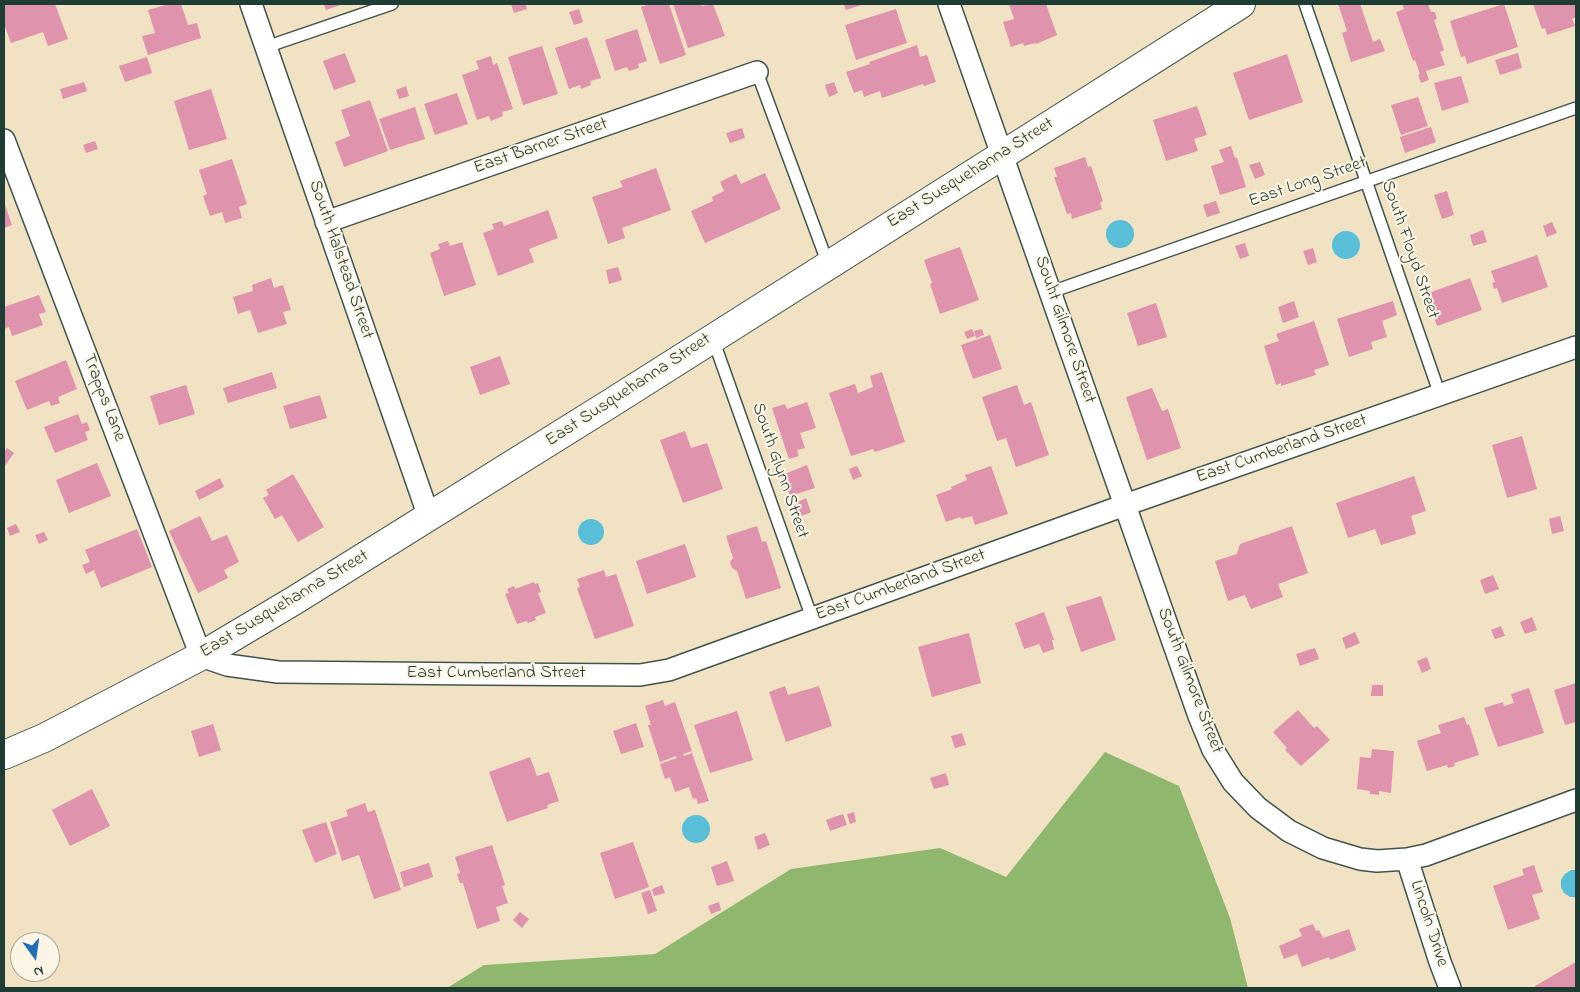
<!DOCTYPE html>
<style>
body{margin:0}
#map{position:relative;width:1580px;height:992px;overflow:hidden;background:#f1e2c4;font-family:"Indie Flower",sans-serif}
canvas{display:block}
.frame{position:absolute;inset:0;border:5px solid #1f3d34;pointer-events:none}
.north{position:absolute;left:10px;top:932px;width:50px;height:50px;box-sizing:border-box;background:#fcf5e5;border:1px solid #a4ab9e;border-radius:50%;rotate:166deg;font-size:14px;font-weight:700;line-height:20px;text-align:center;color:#1f3d34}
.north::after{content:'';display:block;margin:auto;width:18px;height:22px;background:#1f6fb2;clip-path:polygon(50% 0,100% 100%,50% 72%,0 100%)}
</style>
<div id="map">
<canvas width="1580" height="992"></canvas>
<div class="frame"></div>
<div class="north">N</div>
</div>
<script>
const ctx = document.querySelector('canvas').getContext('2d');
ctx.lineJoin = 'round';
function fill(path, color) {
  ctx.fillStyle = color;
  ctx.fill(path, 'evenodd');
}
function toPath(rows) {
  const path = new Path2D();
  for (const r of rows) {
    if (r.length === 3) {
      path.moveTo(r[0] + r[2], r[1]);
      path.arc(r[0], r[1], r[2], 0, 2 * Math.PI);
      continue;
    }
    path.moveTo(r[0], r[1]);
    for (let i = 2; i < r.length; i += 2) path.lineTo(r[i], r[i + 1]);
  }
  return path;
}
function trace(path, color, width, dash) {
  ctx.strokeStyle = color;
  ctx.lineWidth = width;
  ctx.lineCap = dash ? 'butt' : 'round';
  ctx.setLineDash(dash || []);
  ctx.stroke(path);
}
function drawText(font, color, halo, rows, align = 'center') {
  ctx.font = font + ' "Indie Flower",sans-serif';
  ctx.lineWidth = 4;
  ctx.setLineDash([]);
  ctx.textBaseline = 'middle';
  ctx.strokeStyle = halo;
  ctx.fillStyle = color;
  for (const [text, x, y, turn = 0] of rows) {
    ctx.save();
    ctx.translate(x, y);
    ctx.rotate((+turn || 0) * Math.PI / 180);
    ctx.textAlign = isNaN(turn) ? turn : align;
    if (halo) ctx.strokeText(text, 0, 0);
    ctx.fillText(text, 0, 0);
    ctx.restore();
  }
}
fill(toPath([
 [1105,752,1179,786,1230,918,1248,988,447,988,484,965,655,954,791,869,940,848,1006,877]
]), '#8fb86e');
fill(toPath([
 [1120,234,14],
 [1346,245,14],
 [591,532,13],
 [696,829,14],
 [1571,870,1576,870,1576,897,1570,897,1564,893,1561,887,1561,880,1565,874]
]), '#59bed7');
fill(toPath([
 [4,4,55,4,68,39,48,46,43,32,11,43,4,24],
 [169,4,181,4,188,25,197,23,201,38,148,55,142,36,155,33,148,10],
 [324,4,343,4,326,10],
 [511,4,526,4,527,9,514,13],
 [650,4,669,4,686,55,660,64,641,7],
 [673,4,701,4,702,6,713,4,725,36,688,48],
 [844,4,865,4,846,10],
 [1009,4,1046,4,1057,35,1036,44,1035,43,1024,46,1023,43,1011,47,1003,22,1014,19],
 [1338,4,1360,4,1373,42,1380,39,1385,51,1351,62,1342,33,1347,31],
 [1402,4,1416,4,1416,5,1428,4,1431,12,1435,12,1437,19,1434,20,1444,50,1440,52,1445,65,1426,71,1429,80,1421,83,1418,75,1420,74,1415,60,1413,61,1396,12,1404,9],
 [1504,4,1518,47,1467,64,1465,56,1461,57,1450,21],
 [1533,4,1576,4,1576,17,1572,19,1575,26,1547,35,1545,28,1542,29],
 [579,9,583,22,574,25,569,12],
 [896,9,907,43,856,60,845,25],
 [637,29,647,61,638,64,639,68,629,71,627,67,615,71,605,40],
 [587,37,601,78,590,81,591,85,581,89,580,85,569,89,555,48],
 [917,45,920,57,927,55,936,82,924,86,923,84,882,98,880,91,864,97,862,90,854,93,846,72,870,64,869,62],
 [542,46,558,94,523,105,508,57],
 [345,53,356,82,334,90,323,61],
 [1518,53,1522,68,1500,75,1495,60],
 [1287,54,1303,102,1249,120,1233,73],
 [491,56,493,65,497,63,513,109,502,112,503,116,491,121,489,116,477,120,462,75,479,69,476,61],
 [147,57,152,73,125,82,119,66],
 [1461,76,1469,102,1442,111,1434,83],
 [84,82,87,91,63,99,60,89],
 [834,82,838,93,829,97,825,85],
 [406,86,409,96,399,99,396,90],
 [211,89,227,139,189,150,174,101],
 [457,93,468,124,435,135,424,104],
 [1418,97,1428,126,1401,135,1391,105],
 [370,100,388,151,344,167,335,142,350,136,341,110],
 [1197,106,1207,135,1194,139,1198,151,1166,161,1153,120],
 [415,107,425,139,390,150,379,119],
 [1431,127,1436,142,1405,153,1400,137],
 [742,128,745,138,730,143,726,133],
 [95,141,98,149,86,153,83,145],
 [1231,146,1235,158,1237,158,1246,187,1220,195,1211,166,1224,162,1219,150],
 [1085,157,1088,167,1091,166,1103,201,1100,203,1102,209,1072,219,1071,213,1067,214,1054,177,1057,177,1054,168],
 [232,159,247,204,239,207,242,218,225,223,222,212,210,216,203,196,207,194,199,170],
 [1260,162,1265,175,1255,179,1249,165],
 [656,168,671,210,622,228,625,238,608,244,592,197,623,187,620,181],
 [765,173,781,209,705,243,691,211,713,201,712,197,724,191,720,182,736,174,741,184],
 [1447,191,1454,215,1442,219,1434,195],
 [1216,201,1220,213,1207,217,1203,205],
 [4,202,12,225,4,228],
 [548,210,558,238,529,249,534,262,498,276,483,233,494,229,492,224,502,221,504,226],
 [1552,222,1557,233,1547,237,1543,226],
 [1483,230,1487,242,1473,246,1470,235],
 [448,241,450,246,462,242,476,285,444,296,430,253,440,249,438,244],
 [1245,243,1249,256,1240,259,1235,246],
 [960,247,979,300,940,314,930,284,932,283,924,260],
 [1313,248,1317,262,1308,265,1303,251],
 [1537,255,1548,287,1502,303,1497,288,1494,289,1492,283,1495,282,1491,271],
 [618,267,622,280,609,284,606,270],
 [271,278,274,288,283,285,291,310,283,312,287,324,258,333,250,310,238,314,233,297,253,291,252,285],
 [1470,278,1482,310,1437,326,1426,294],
 [39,295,46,312,39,314,43,325,12,336,9,327,4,329,4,307],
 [1294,301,1299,317,1283,323,1278,307],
 [1393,301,1397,315,1382,321,1387,337,1371,342,1373,349,1349,357,1337,319],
 [1156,303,1167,337,1138,346,1127,313],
 [1314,321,1329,365,1314,370,1316,375,1281,386,1281,383,1276,385,1264,346,1279,341,1276,334],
 [972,329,975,336,967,339,964,332],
 [982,329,984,335,976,338,974,331],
 [990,335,1002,369,973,379,961,345],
 [500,356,510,384,480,395,470,367],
 [66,360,77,389,58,397,60,403,51,406,49,401,27,410,15,381],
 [272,372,277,388,228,403,223,388],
 [882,372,905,442,875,452,873,449,851,456,829,393,855,384,858,393,873,387,870,376],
 [186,385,195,414,159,425,150,396],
 [1017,385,1024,405,1031,402,1049,455,1016,467,1006,438,997,441,982,397],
 [1152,388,1162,411,1168,409,1181,448,1147,460,1126,397],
 [320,395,327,418,290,429,283,406],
 [807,402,816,428,800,433,805,448,797,450,799,456,789,459,772,408,785,404,787,409],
 [78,414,82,424,87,422,90,430,85,432,88,440,55,453,44,427],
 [685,431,691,448,707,443,723,489,683,503,660,440],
 [1522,436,1537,489,1507,498,1492,445],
 [7,448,14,453,4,467,4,452],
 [97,463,111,496,69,513,56,480],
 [807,465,815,488,790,496,782,475],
 [857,466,862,476,853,480,849,469],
 [991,466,1008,514,975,525,972,516,961,519,960,517,946,522,936,495,952,489,951,487,967,480,965,475],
 [293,474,324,527,298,542,282,515,275,519,263,498,269,495,266,490],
 [1414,476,1426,511,1411,516,1416,534,1381,545,1375,529,1348,538,1336,503],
 [220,478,224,487,199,500,195,491],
 [806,498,811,512,799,517,795,503],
 [200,516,212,541,227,535,239,562,224,570,228,578,198,593,169,531],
 [1560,516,1564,531,1552,534,1549,519],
 [16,524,20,532,10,536,7,528],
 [757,526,762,542,766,541,781,588,746,599,737,571,732,568,730,562,733,558,726,536],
 [1292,526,1308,573,1278,584,1283,597,1251,609,1245,595,1228,601,1215,561,1237,554,1240,544],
 [137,529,152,567,101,588,94,570,86,574,82,565,90,562,85,550],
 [44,532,48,540,39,544,35,535],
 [685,544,696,577,647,594,636,561],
 [604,570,606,577,616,574,634,626,595,639,577,588,580,587,577,579],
 [1493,575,1499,589,1485,594,1480,580],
 [534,582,535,584,538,583,541,592,538,593,546,613,535,617,536,620,528,623,527,621,517,624,505,594,509,593,507,589,514,586,515,589],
 [1101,596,1116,640,1081,652,1066,607],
 [1044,612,1054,640,1052,640,1054,649,1043,653,1039,644,1024,649,1015,623],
 [1532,617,1537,630,1525,634,1520,622],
 [1501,626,1505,636,1495,639,1491,630],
 [1355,632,1360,643,1346,649,1342,638],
 [969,633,981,683,932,697,918,647],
 [1315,648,1319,659,1300,666,1296,654],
 [1427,657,1431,669,1422,673,1417,661],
 [1576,683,1576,722,1565,725,1554,690],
 [1372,685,1383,685,1383,696,1371,696],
 [785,686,788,695,819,686,832,726,786,742,769,692],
 [1529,688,1544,733,1498,747,1484,708,1503,702,1504,706,1514,703,1511,694],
 [663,700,665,706,675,702,692,751,683,754,684,756,692,753,709,801,698,804,696,798,693,799,689,787,675,792,670,777,665,779,660,764,677,758,676,756,660,762,648,725,651,725,645,706],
 [1298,710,1314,728,1317,726,1330,740,1301,766,1285,750,1287,748,1273,732],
 [737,711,753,760,710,773,694,725],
 [1464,717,1467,725,1469,724,1479,755,1454,763,1455,766,1448,768,1447,765,1427,771,1417,741,1441,733,1438,725],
 [636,723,644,747,621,754,613,731],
 [213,724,221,750,199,757,191,731],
 [962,733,966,745,955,748,951,736],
 [1372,749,1394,751,1391,793,1379,791,1379,795,1370,794,1370,791,1357,789,1360,757,1371,758],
 [530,757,537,776,549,772,559,801,547,805,548,808,507,822,489,772],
 [946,773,949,785,934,789,930,778],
 [92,789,110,826,70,846,52,810],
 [365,803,368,812,375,810,401,890,374,899,359,855,342,861,330,822,348,816,346,810],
 [854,812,856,822,850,824,847,814],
 [843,814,847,825,830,831,826,820],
 [326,822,337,854,315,863,302,830],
 [765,833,770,845,758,850,754,837],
 [633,842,649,887,615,899,600,853],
 [492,845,505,885,502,886,508,903,496,907,500,921,477,929,463,883,460,883,457,874,460,873,455,857],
 [727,861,734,881,717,886,711,867],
 [429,863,433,877,404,887,400,872],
 [1534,865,1543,892,1532,895,1540,919,1508,930,1493,886,1524,875,1522,869],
 [662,885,665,893,654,896,652,889],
 [650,890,657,911,648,914,641,893],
 [719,902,721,910,711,914,708,906],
 [520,912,529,919,522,928,513,920],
 [1313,924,1316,931,1319,930,1323,938,1349,929,1356,950,1330,960,1329,957,1302,967,1297,954,1284,959,1279,946,1302,936,1299,929],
 [1576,962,1576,988,1536,988,1535,986]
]), '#df93ad');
const lane = toPath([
 [1305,4,1440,395],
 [266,47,392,4],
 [757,72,828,264],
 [1051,292,1576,108],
 [713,339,812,618]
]);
const street = toPath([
 [251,4,429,517],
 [949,4,1199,716,1213,750,1233,782,1258,808,1289,831,1323,848,1360,859,1377,861,1407,859,1426,855,1576,800],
 [4,140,201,656,227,665,278,672,483,674,640,675,669,670,1125,505,1576,347],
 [326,222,757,72],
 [1407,859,1440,962,1450,988]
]);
const secondary = toPath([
 [4,755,44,738,201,656,295,600,611,403,1241,4]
]);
trace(lane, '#3e564a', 14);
trace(street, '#3e564a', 24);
trace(secondary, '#3e564a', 30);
trace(lane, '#fff', 11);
trace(street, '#fff', 21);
trace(secondary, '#fff', 28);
drawText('18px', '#1f3d34', '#fcf5e5', [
 ["East Barner Street",541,147,-19],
 ["East Susquehanna Street",971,174,-32],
 ["East Long Street",1308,183,-19],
 ["South Floyd Street",1409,250,71],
 ["South Halstead Street",340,260,71],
 ["Souht Gilmore Street",1064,330,71],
 ["East Susquehanna Street",629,391,-33],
 ["Trapps Lane",103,398,69],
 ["East Cumberland Street",1282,450,-19],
 ["South Glynn Street",779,471,71],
 ["East Cumberland Street",901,586,-20],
 ["East Susquehanna Street",285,605,-31],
 ["East Cumberland Street",496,674],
 ["South Gilmore Street",1189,681,69],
 ["Lincoln Drive",1428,924,72]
]);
</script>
